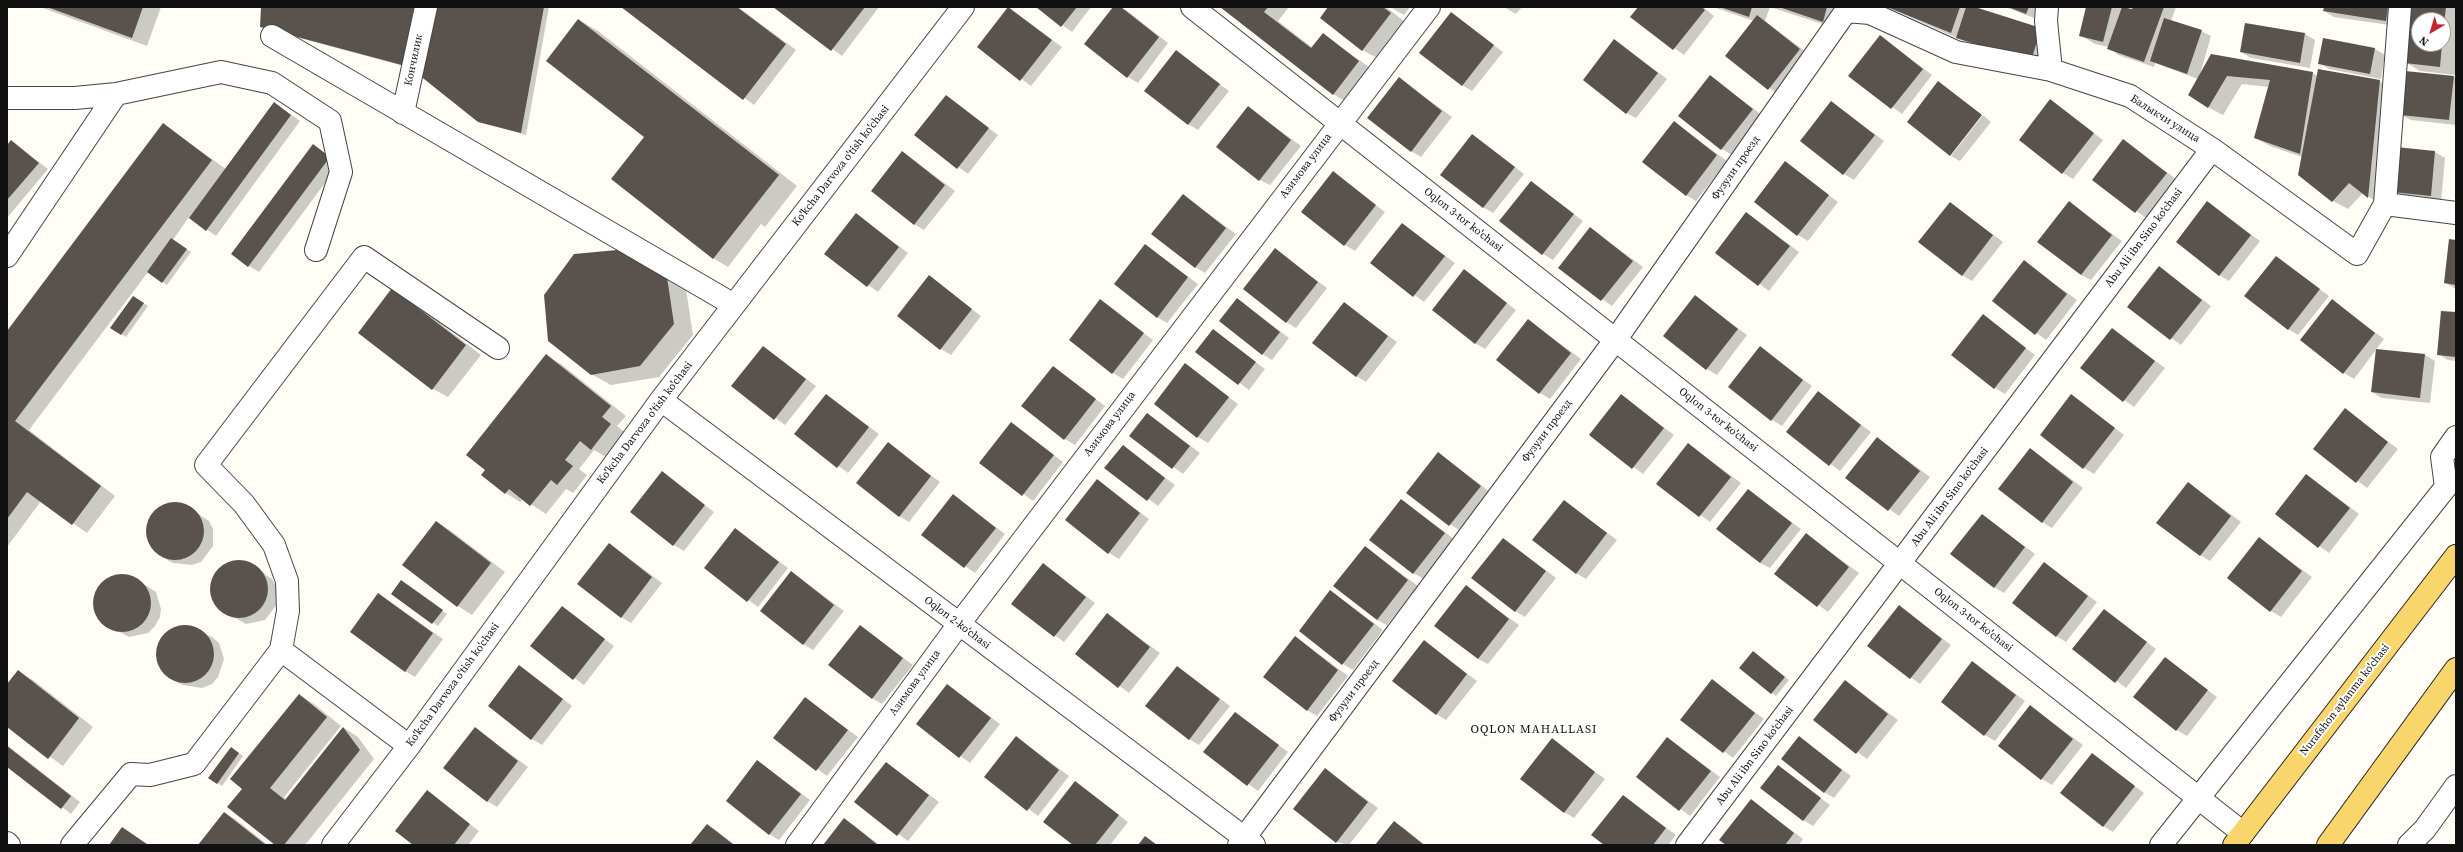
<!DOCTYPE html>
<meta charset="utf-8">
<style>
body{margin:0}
#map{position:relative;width:2463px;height:852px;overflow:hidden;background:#fffdf5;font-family:"Source Serif 4",serif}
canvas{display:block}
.frame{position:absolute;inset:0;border:8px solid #111;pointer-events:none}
.north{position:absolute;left:2411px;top:12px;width:40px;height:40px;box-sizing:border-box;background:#fff;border:1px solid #a0a0a0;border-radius:50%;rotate:218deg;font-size:11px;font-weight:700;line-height:16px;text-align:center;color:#111}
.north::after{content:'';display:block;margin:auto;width:14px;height:18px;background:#c4262e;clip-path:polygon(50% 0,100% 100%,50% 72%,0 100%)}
</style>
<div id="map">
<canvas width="2463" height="852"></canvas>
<div class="frame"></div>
<div class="north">N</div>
</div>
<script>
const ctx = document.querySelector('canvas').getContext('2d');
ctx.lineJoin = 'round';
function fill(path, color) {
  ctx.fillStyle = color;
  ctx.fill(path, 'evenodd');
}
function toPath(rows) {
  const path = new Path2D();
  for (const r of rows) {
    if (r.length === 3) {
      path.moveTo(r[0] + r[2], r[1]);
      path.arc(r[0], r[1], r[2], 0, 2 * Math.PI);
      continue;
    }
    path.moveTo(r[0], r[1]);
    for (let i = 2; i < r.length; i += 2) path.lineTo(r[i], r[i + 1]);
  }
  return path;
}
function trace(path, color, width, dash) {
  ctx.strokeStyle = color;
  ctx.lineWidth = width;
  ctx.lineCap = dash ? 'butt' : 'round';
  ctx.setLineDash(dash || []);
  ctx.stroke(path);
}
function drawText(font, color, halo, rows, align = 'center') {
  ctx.font = font + ' "Source Serif 4",serif';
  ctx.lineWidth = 4;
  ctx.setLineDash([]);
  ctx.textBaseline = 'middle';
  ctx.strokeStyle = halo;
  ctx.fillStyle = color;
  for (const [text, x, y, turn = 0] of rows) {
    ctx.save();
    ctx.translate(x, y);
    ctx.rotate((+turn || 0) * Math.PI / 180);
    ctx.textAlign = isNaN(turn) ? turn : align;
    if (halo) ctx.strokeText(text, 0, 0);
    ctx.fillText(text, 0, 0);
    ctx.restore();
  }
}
fill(toPath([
 [40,7,161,7,147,46],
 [262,7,420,7,407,67,266,29],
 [435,7,549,7,526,135,479,122],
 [622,7,738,7,796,50,754,105],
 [775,7,879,7,842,56],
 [1037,7,1091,7,1072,32],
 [1114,7,1126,10,1168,43,1138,83,1128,77],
 [1222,7,1289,7,1278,21,1313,48,1323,34,1373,70,1348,103,1333,94],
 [1330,7,1386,7,1405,22,1377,58,1362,50],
 [1390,7,1410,7,1404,15],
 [1504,7,1522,7,1516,14],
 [1639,7,1703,7,1714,16,1684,55,1631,17],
 [1713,7,1845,7,1838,29,1770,7,1765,21,1810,55,1779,95,1727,56,1754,21],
 [1887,7,1927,7,1932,9,1933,7,1978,7,1977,9,2041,29,2041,66,1968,43],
 [2005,7,2041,7,2037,19],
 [2087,7,2128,7,2128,9,2132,11,2134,7,2176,7,2171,21,2201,31,2211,36,2199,78,2212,55,2312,73,2318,76,2379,81,2394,90,2383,206,2363,193,2348,209,2333,201,2302,157,2270,146,2255,138,2269,87,2242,84,2223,115,2208,107,2198,79,2155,63,2154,67,2118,55,2109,47,2095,44,2080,35],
 [2325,7,2399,7,2396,26,2334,17,2324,11],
 [2410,7,2456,7,2455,75,2420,71,2405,62],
 [2419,20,2443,20,2443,44,2419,44],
 [1009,8,1062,47,1031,86,978,47],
 [1451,13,1503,52,1472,91,1462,85],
 [579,20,598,31,797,186,765,227,761,224,728,267,713,258],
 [2245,24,2305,34,2315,40,2310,68,2251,58,2241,52],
 [1880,36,1932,75,1902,114,1849,76],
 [2324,39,2375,49,2385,55,2381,79,2329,69,2319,63],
 [1615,40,1667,79,1636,118,1626,113],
 [1176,52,1229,91,1198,130,1188,124],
 [1710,77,1762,115,1732,155,1722,149],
 [2454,77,2456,79,2456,125,2411,120,2401,115],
 [1400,79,1452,117,1421,157,1411,151],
 [1939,83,1981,114,1950,155],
 [946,96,998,135,968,174,915,135],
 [2051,101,2103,140,2073,179,2063,173],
 [1832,102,1884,141,1854,180,1844,174],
 [274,103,300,121,216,236,189,217,173,240,191,252,167,285,148,272,29,430,115,496,87,533,41,501,7,547,7,332,164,125,226,169],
 [1248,107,1301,146,1270,185,1260,180],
 [1983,115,1991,122,1960,161,1951,156],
 [1675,123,1727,161,1696,201,1686,195],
 [1472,135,1524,174,1493,213,1483,207],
 [2124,140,2176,179,2146,218,2093,179],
 [11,141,48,169,7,218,7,146],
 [313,146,339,164,259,272,249,266],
 [2397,148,2435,152,2445,158,2441,202,2403,198,2393,192],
 [903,152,955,191,924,230,914,224],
 [1785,163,1838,202,1808,241,1798,235],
 [1333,173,1385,212,1355,251,1345,245],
 [1531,182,1583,221,1553,260,1543,254],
 [1183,195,1236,234,1205,273,1195,267],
 [1950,203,2003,242,1972,281,1962,275],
 [2069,203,2122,241,2091,280,2081,275],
 [2208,203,2260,241,2229,281,2219,275],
 [1747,213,1799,252,1769,291,1716,252],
 [856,214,908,253,878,292,825,254],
 [1402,224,1455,263,1424,302,1372,263],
 [1590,228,1643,267,1612,306,1559,268],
 [2456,241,2456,289,2445,283],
 [1145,245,1198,284,1167,323,1157,317],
 [628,250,686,289,693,335,659,377,611,385,591,374],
 [1275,250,1327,288,1296,328,1286,322],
 [2276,257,2329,296,2298,335,2288,329],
 [2024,262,2077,300,2046,340,1994,301],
 [2159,268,2211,306,2181,345,2128,307],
 [1464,271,1516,310,1485,349,1475,343],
 [929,277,981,316,951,355,941,349],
 [1695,297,1747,335,1717,375,1707,369],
 [407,298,481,355,448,397,433,389,359,332],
 [1237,299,1289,338,1272,360,1262,354],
 [138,300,148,306,126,337,121,334],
 [2332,300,2384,339,2354,379,2344,373],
 [1100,301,1153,340,1123,379,1113,373],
 [1344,303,1397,342,1366,382,1356,376],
 [2456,313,2456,361,2448,360,2438,354],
 [1983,316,2035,355,2005,394,1995,388],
 [1528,320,1581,359,1550,399,1540,393],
 [2112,329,2165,368,2134,407,2081,368],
 [1213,330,1265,369,1249,390,1197,351],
 [763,347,816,386,785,425,733,386],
 [1760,347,1812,386,1782,426,1772,420],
 [2425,355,2435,361,2430,403,2382,398,2372,392],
 [546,356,561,364,626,416,617,426,626,433,606,457,594,450,579,469,587,475,573,493,566,489,546,514,523,499,520,502,506,493],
 [1185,365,1238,404,1208,443,1198,437],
 [1053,367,1105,406,1075,445,1065,439],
 [1818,393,1871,432,1840,471,1787,432],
 [826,395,879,434,848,473,796,434],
 [1621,396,1674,435,1643,474,1591,435],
 [2072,396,2124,435,2094,474,2084,468],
 [2345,410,2398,449,2367,488,2315,449],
 [1148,414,1200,453,1183,474,1131,436],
 [1011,423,1063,462,1033,501,980,462],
 [1877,438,1930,477,1899,516,1846,478],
 [888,444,940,482,909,522,899,516],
 [1688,444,1741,483,1710,522,1657,484],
 [1123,446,1175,485,1158,506,1106,468],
 [2031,449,2083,488,2052,528,2042,522],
 [1438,453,1490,492,1460,531,1407,493],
 [662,473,714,512,684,551,674,545],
 [2307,475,2359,514,2329,553,2276,514],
 [1097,480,1149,519,1119,559,1109,553],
 [2189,483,2241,522,2210,561,2200,555],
 [1748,490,1801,529,1770,568,1760,563],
 [953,495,1005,534,975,573,922,535],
 [1402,500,1454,539,1424,579,1413,573],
 [1564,501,1617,540,1586,579,1576,573],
 [183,504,209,521,213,529,213,546,201,562,192,565,173,563,162,557,149,542,148,523,152,515,166,505],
 [1982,515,2035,554,2004,593,1994,587],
 [437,522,451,531,505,572,472,615,458,606],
 [736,529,788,568,758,607,705,568],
 [1806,534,1859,573,1828,612,1776,573],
 [2259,538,2312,577,2281,617,2271,611],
 [1504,539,1556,578,1525,617,1515,611],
 [610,544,662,583,631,623,621,617],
 [1365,547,1418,586,1387,625,1377,620],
 [230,562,247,562,272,579,276,586,277,604,265,620,246,624,218,608,213,600,210,590,216,573],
 [2044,563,2097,602,2066,642,2056,636],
 [1043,564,1095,603,1064,642,1012,603],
 [792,572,844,611,813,650,803,644],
 [113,576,131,576,156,592,161,609,160,617,155,626,148,633,129,637,101,622,96,614,95,594,99,587],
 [406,584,447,614,438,626,392,593],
 [1466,587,1519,625,1488,664,1478,659],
 [1331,591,1383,630,1353,670,1343,664],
 [378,594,443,639,415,677,405,671],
 [1899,606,1951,645,1920,684,1868,646],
 [562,607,614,646,584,685,531,646],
 [2104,610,2156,649,2126,688,2074,649],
 [1107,614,1160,653,1129,693,1077,654],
 [185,625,212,637,219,643,224,659,218,677,212,684,202,688,183,685,172,679,159,664,158,645,162,637,176,627],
 [860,626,913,665,882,704,872,698],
 [1296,637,1348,676,1317,716,1307,710],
 [1425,642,1477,681,1446,720,1436,714],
 [1753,652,1789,680,1776,696,1772,693],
 [2165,658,2217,697,2187,736,2177,730],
 [1973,662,2025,701,1995,741,1985,735],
 [520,666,572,706,542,745,532,739],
 [1178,667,1230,706,1199,745,1189,739],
 [18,672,33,680,93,727,63,766,7,726,7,686],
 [1712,680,1764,719,1733,758,1681,719],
 [1845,681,1898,720,1867,759,1814,720],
 [948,685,1000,724,970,763,917,724],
 [299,695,314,704,341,726,284,797,287,800,344,728,358,737,374,759,305,845,277,845,243,789],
 [805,698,858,737,827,776,775,737],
 [2030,706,2083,745,2052,785,2042,779],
 [1236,713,1288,752,1258,791,1205,752],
 [475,728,528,767,497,807,487,801],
 [1016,737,1069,776,1038,816,985,777],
 [1667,738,1720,777,1690,816,1637,777],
 [1799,738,1851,776,1834,798,1824,792],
 [1552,740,1605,779,1574,818,1564,812],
 [7,745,80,802,71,814,7,765],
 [236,751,243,756,222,786,210,778],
 [2092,754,2144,793,2113,832,2103,826],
 [758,761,810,800,779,840,769,834],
 [886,763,939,802,908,841,855,802],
 [1778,766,1830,805,1813,826,1803,820],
 [1325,769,1378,808,1349,845,1337,842],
 [1076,783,1128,822,1110,845,1074,845],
 [427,792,479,831,468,845,415,845],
 [1623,796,1676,835,1668,845,1605,845],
 [1751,800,1803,839,1799,845,1728,845],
 [225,813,235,819,268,845,199,845],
 [844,820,854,825,879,845,824,845],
 [1394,822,1404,828,1425,845,1376,845],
 [707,825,717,831,735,845,691,845],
 [123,828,137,837,149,845,111,845]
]), '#0003');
fill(toPath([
 [47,7,143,7,132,38],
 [261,7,414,7,402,65,260,27],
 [434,7,544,7,521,133,478,122,419,75],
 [621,7,737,7,786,44,743,100],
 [773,7,865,7,831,51],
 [1008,7,1052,40,1020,81,977,47],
 [1036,7,1077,7,1061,27],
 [1113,7,1121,7,1159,37,1127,78,1084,44],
 [1220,7,1268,7,1264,12,1311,48,1323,33,1359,61,1333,95],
 [1328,7,1383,7,1391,13,1362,51,1320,18],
 [1638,7,1702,7,1705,10,1673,50,1630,17],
 [1720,7,1752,7,1749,17],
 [1779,7,1827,7,1823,22],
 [1887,7,1932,8,1960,7,1951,33],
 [1966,7,1975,7,2041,28,2031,61,1956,38],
 [2008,7,2029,7,2026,14],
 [2086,7,2112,7,2103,42,2079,36],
 [2122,7,2132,9,2133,7,2164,7,2144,62,2107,49],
 [2324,7,2388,7,2386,21,2323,11],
 [2409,7,2446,7,2444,25,2443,20,2419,20,2419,44,2442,44,2440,67,2404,63],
 [1451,12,1494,45,1462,86,1419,53],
 [1757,15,1800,49,1768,90,1725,56],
 [2164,18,2202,30,2187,74,2150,61],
 [578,19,779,175,713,259,611,179,644,137,546,61],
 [2245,23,2305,33,2300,63,2240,52],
 [1880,35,1923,69,1891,109,1848,76],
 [2323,38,2375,48,2370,74,2318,64],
 [1614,39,1658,73,1626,114,1583,80],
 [1176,50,1220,84,1188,125,1144,91],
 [2211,54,2313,72,2300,154,2254,138,2270,80,2227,76,2208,108,2188,95],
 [2318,69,2380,80,2368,198,2349,183,2332,202,2298,175],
 [2405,71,2454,76,2449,120,2400,115],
 [1710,75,1753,109,1721,150,1678,116],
 [1399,77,1442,111,1411,152,1367,118],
 [1938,81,1982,115,1950,156,1907,122],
 [946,95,989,128,957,169,914,135],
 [2050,99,2094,133,2062,174,2019,140],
 [1831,101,1875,135,1843,175,1800,141],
 [274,102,291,115,206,231,189,218],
 [1248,106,1291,140,1259,181,1216,147],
 [1674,121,1717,155,1686,196,1642,162],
 [163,123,212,160,15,421,101,486,72,525,27,492,7,519,7,331],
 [1472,134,1515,167,1483,208,1440,175],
 [2123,139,2167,173,2135,213,2092,180],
 [11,140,39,163,7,200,7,145],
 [313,144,330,157,248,267,231,254],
 [2396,147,2435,151,2431,196,2392,192],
 [902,151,945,185,914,225,871,191],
 [1785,161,1829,195,1797,236,1754,202],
 [1333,171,1376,205,1344,246,1301,212],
 [1531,181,1574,214,1542,255,1499,221],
 [1183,194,1226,228,1195,268,1151,234],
 [2069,201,2112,235,2081,275,2037,242],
 [2207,201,2251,235,2219,276,2176,242],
 [1950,202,1993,235,1962,276,1918,242],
 [1746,212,1790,246,1758,286,1715,253],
 [856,213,899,247,867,287,824,254],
 [1402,223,1445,256,1413,297,1370,263],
 [1590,227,1633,261,1601,301,1558,268],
 [171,238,187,249,162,283,147,272],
 [2449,239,2456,240,2456,285,2444,283],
 [1145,244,1188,277,1157,318,1114,284],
 [1275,248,1318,282,1286,323,1243,289],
 [628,249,667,277,674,324,640,366,591,375,548,341,544,295,574,254],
 [2276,256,2320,289,2288,330,2244,296],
 [2024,260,2067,294,2035,335,1992,301],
 [2159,266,2202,300,2170,340,2127,307],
 [1464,269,1507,303,1475,344,1432,310],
 [929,275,972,309,940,350,897,316],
 [392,288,466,345,432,390,358,333],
 [1695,295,1738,329,1706,370,1663,336],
 [133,296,144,303,121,335,110,328],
 [1237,298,1280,332,1262,355,1219,321],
 [1100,299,1144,333,1112,374,1069,340],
 [2332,299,2375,333,2343,374,2300,340],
 [1344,302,1388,336,1356,377,1312,343],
 [2441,311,2456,312,2456,357,2437,355],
 [1983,314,2026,348,1994,389,1951,355],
 [1528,319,1571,353,1539,394,1496,360],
 [2112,328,2155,361,2123,402,2080,368],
 [1213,329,1256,362,1238,385,1195,352],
 [763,346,806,379,774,420,731,386],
 [1760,346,1803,380,1771,421,1728,387],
 [2376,349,2425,354,2420,398,2371,392],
 [546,354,611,406,602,417,611,424,591,450,580,441,565,460,573,466,557,485,551,480,530,506,509,489,505,494,481,475,485,470,466,455],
 [1185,363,1229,397,1197,438,1154,404],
 [1053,366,1096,399,1064,440,1021,406],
 [1818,391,1861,425,1829,466,1786,432],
 [826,394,869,427,837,468,794,434],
 [1621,394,1664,428,1632,469,1589,435],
 [2071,394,2115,428,2083,469,2040,435],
 [2345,408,2388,442,2356,483,2313,449],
 [1147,413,1190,446,1172,469,1129,436],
 [1011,422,1054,455,1022,496,979,463],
 [1877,437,1920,471,1888,511,1845,478],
 [888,442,931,476,899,517,856,483],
 [1688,443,1731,477,1699,517,1656,484],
 [1123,445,1165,478,1147,501,1104,468],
 [2030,448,2073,482,2042,523,1998,489],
 [1438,452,1481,486,1449,526,1406,493],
 [662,471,705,505,673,546,630,512],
 [2306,474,2350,508,2318,548,2275,514],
 [1097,479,1140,513,1108,554,1065,520],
 [2188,482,2231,516,2200,556,2156,523],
 [1748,489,1792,523,1760,563,1716,529],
 [953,494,996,528,964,568,921,535],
 [1401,499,1445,533,1413,574,1369,540],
 [1564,500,1607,533,1576,574,1532,540],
 [175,531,29],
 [1982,514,2025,547,1994,588,1950,554],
 [436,521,491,563,457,607,402,565],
 [735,528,779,562,747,602,704,568],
 [1806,533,1849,567,1817,607,1774,574],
 [2259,537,2302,571,2270,612,2227,578],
 [1503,538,1546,571,1515,612,1471,578],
 [609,543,652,577,621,618,577,584],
 [1365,546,1408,580,1377,620,1333,586],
 [239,589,29],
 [2044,562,2088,596,2056,637,2012,603],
 [1043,563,1086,597,1054,637,1011,604],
 [791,571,834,605,803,645,760,611],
 [122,603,29],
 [401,580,443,610,432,624,391,594],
 [1466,585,1509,619,1478,659,1434,626],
 [1330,590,1374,624,1342,665,1299,631],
 [378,593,433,633,405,672,350,632],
 [1899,605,1942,639,1910,679,1867,646],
 [562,606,605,639,573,680,530,646],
 [2104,609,2147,642,2115,683,2072,649],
 [1107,613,1150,647,1118,688,1075,654],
 [185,654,29],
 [860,625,903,658,872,699,828,665],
 [1295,636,1338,670,1307,711,1263,677],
 [1424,640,1467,674,1436,715,1392,681],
 [1753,651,1785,677,1771,694,1739,668],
 [2165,657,2208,690,2176,731,2133,697],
 [1972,661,2016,695,1984,736,1941,702],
 [519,665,563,699,531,740,488,706],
 [1177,666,1220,699,1189,740,1145,706],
 [18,670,79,718,48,759,7,727,7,684],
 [1712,679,1755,713,1723,753,1680,720],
 [1845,680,1888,714,1856,754,1813,720],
 [947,684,991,718,959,758,916,724],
 [299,694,327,717,270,788,285,800,343,727,360,750,284,845,275,845,227,807,242,789,230,779],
 [805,697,848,730,816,771,773,738],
 [2030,705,2073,739,2041,780,1998,746],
 [1235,712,1279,745,1247,786,1203,752],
 [475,727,518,761,487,802,443,768],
 [1016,736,1059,770,1027,811,984,777],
 [1799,736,1842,770,1824,793,1781,759],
 [1667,737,1711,771,1679,811,1636,777],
 [1552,738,1595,772,1564,813,1520,779],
 [7,746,71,796,61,809,7,767],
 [231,747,239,753,217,784,208,778],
 [2092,753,2135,786,2103,827,2060,793],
 [757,760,801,794,769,835,726,801],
 [886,762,929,795,897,836,854,802],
 [1778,765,1821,798,1803,821,1760,788],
 [1325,768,1368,802,1336,843,1293,809],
 [1075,781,1119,815,1095,845,1073,845,1043,822],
 [427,790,470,824,454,845,413,845,395,831],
 [1623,795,1666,828,1653,845,1604,845,1591,835],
 [1751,799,1794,833,1785,845,1726,845,1719,840],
 [224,812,266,845,198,845],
 [844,818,878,845,823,845],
 [1394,821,1424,845,1375,845],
 [707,824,734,845,690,845],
 [122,827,148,845,109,845],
 [1145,836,1157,845,1138,845]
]), '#5a524d');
const minor = toPath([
 [1192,7,2243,833],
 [2047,7,2046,21,2051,70],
 [272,36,734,305],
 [7,98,75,98,116,94,221,72,272,83,330,121,341,172,316,250],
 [403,113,426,7],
 [2385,204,2400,7],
 [7,256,116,94],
 [661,400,1254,845],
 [281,650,409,746],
 [7,843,9,845],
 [72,845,131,774,150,775,194,764,281,650,288,611,287,581,274,545,244,504,206,465,364,257,498,348],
 [333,845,409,746,661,400,963,7],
 [797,845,959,624,1429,7],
 [1239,845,1616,339,1846,11,1870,13,1956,52,2051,70,2130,96,2212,149,2357,254,2385,204,2456,213],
 [1687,845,2212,149],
 [2161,845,2446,487,2442,457,2456,437],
 [2409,845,2425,829,2456,786]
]);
const major = toPath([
 [2234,845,2456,556],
 [2328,845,2456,669]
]);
trace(minor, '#444', 24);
trace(major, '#222', 24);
trace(minor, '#fff', 22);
trace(major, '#f9d66b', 22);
drawText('11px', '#111', '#fff', [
 ["Кончилик",414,60,-78],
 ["Балыкчи улица",2165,119,32],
 ["Ko'kcha Darvoza o'tish ko'chasi",841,166,-52],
 ["Азимова улица",1306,166,-53],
 ["Фузули проезд",1736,168,-55],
 ["Oqlon 3-tor ko'chasi",1463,220,38],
 ["Abu Ali ibn Sino koʻchasi",2144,238,-53],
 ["Oqlon 3-tor ko'chasi",1718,420,38],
 ["Ko'kcha Darvoza o'tish ko'chasi",645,423,-53],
 ["Азимова улица",1110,424,-53],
 ["Фузули проезд",1547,431,-53],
 ["Abu Ali ibn Sino koʻchasi",1950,497,-53],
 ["Oqlon 3-tor ko'chasi",1973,620,38],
 ["Oqlon 2-ko‘chasi",957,623,37],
 ["Азимова улица",915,683,-54],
 ["Ko'kcha Darvoza o'tish ko'chasi",453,685,-54],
 ["Фузули проезд",1354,691,-53],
 ["Nurafshon aylanma ko'chasi",2345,700,-52],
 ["Abu Ali ibn Sino koʻchasi",1755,756,-53]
]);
ctx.letterSpacing = '1px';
drawText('12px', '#111', '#fff', [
 ["OQLON MAHALLASI",1534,730]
]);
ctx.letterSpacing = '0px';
</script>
